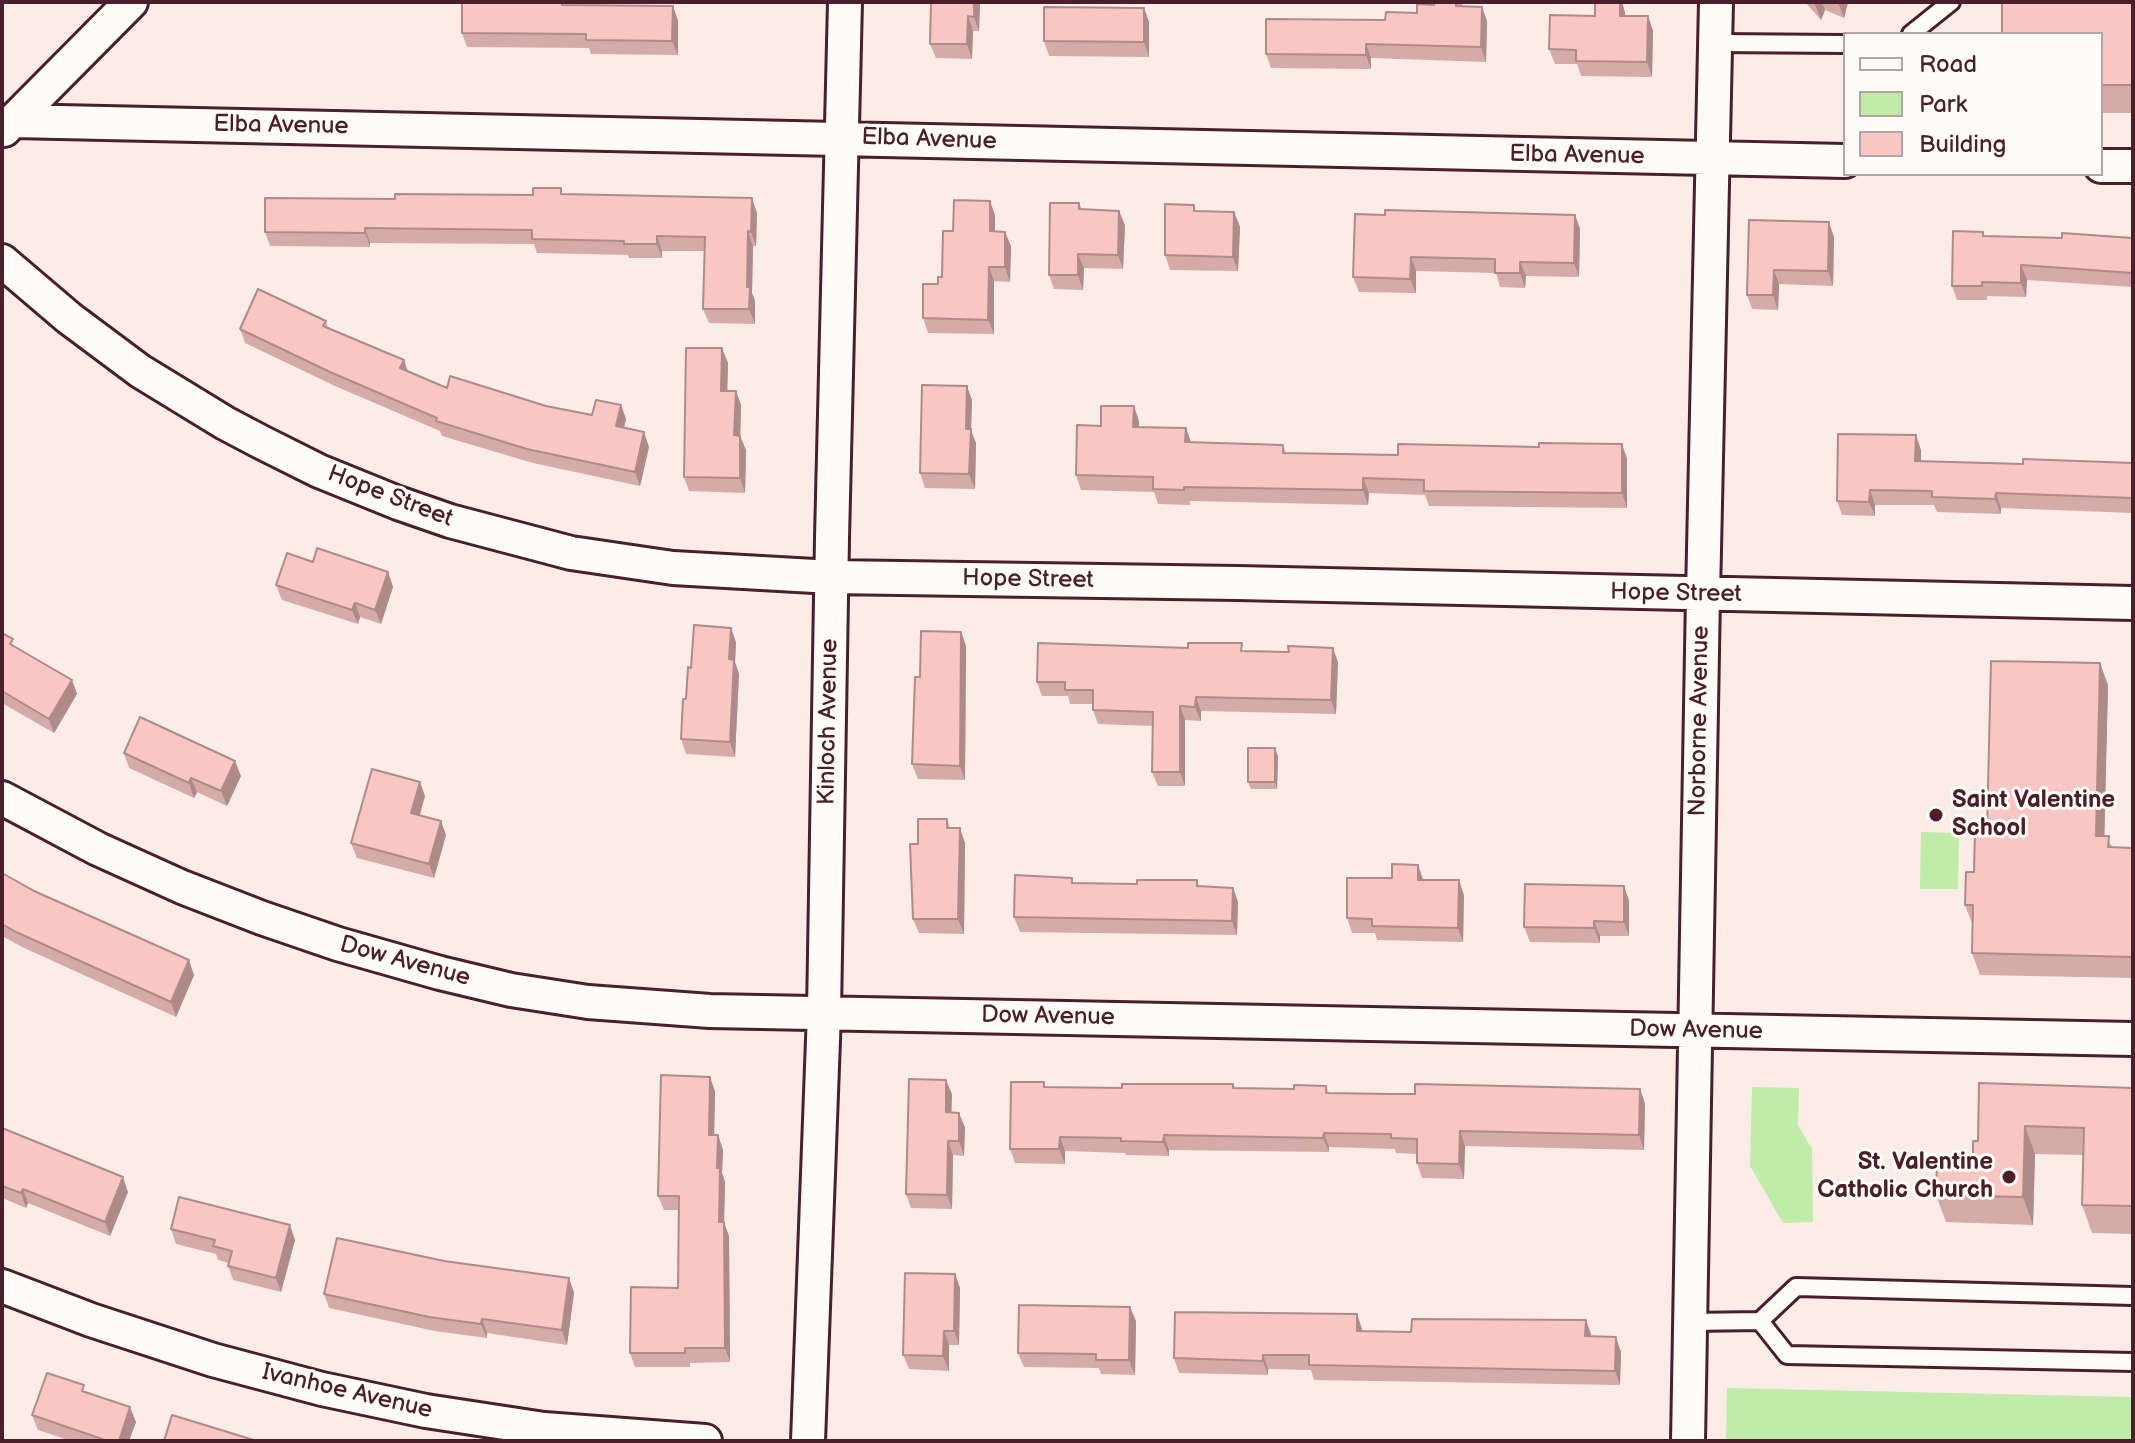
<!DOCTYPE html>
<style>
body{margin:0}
#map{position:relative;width:2135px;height:1443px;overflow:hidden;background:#fcece8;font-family:"Balsamiq Sans",sans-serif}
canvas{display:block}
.frame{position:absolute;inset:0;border:4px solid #4a1f2b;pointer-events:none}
.legend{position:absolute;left:1843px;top:32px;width:260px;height:144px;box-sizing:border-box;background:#fdfcf7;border:2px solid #b5a4a5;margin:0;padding:10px 14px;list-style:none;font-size:24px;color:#4a1f2b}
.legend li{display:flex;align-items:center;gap:16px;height:40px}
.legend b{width:40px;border:2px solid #b5a4a5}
</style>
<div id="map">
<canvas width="2135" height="1443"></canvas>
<div class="frame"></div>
<ul class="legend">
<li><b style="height:10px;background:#fdfcf7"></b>Road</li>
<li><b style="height:22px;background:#c0eba8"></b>Park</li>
<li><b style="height:22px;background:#f8c7c4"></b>Building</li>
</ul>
</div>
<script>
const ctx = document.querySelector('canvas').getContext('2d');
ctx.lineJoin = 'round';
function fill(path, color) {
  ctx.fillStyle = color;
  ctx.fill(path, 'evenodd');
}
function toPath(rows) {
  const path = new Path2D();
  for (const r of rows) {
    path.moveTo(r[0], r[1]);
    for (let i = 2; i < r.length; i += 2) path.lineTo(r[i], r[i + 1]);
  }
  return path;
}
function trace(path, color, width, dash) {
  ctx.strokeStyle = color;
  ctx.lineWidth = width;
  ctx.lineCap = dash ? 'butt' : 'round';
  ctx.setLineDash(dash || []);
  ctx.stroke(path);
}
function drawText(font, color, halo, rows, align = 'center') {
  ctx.font = font + ' "Balsamiq Sans",sans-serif';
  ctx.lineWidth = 6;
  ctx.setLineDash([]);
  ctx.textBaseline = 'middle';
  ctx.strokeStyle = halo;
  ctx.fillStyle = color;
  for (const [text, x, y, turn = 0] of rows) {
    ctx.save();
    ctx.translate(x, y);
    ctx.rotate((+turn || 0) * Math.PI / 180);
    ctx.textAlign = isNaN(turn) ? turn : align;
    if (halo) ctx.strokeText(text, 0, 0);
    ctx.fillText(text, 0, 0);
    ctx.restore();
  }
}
fill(toPath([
 [1921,832,1959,833,1958,889,1920,889],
 [1752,1087,1799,1088,1798,1125,1812,1149,1813,1222,1783,1223,1750,1166],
 [1727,1388,2133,1397,2133,1441,1726,1441]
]), '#c0eba8');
const service = toPath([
 [1911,34,1951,2],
 [1715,43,1845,44],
 [1760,1321,1787,1355,2133,1362],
 [1690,1322,1760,1321,1796,1287,2133,1296]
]);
const minor = toPath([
 [13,121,1845,161],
 [4,130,131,2],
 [2101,166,2133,166],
 [2,261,69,318,140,371,225,423,261,442,319,471,398,503,450,521,571,553,673,568,832,577,1237,583,2133,603],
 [2,798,98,849,182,887,262,918,338,944,440,973,511,990,588,1002,710,1011,2133,1039],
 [2,1286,91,1320,213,1360,322,1389,426,1411,544,1429,705,1441],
 [808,1441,824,1013,832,538,845,2],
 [1688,1441,1703,595,1716,2]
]);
trace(service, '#4a1f2b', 22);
trace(minor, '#4a1f2b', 38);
trace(service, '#fdfcf7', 16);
trace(minor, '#fdfcf7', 32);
fill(toPath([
 [931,2,980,2,979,31,973,31,972,59,936,58,930,44],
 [1462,2,1462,6,1487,21,1486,62,1371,58,1371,69,1271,68,1266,54,1417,13,1434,5],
 [1595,2,1622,2,1625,16,1648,16,1653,31,1652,77,1581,76,1577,64,1555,64,1549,49,1595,16],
 [1805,2,1872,2,1848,3,1844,18,1825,10,1821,20],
 [2133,2,2133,113,2101,113,2101,34],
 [564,5,673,6,678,21,678,55,591,54,589,48,467,47,462,33],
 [1144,8,1149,22,1149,57,1049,56,1044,41],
 [564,195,757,213,756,246,753,246,752,293,755,301,755,324,709,323,703,309,704,251,662,251,662,258,629,258,628,255,537,253,534,244,370,243,370,247,270,246,265,232],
 [1079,203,1082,210,1125,225,1123,269,1084,268,1083,290,1054,289,1049,275],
 [1194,205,1196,211,1234,212,1240,227,1238,271,1170,270,1165,255],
 [1355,214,1575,215,1580,229,1579,277,1526,276,1525,288,1500,287,1496,273,1416,271,1416,293,1359,292,1353,277],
 [995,215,995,232,1005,232,1011,246,1010,282,994,281,994,334,928,333,923,318,938,284,942,277,953,231],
 [1749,220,1834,237,1833,286,1779,284,1778,310,1752,309,1747,295],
 [1983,232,1985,236,2133,238,2133,287,2027,280,2026,297,1987,296,1987,300,1957,300,1952,286],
 [326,321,328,328,404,360,408,372,447,388,546,406,592,415,621,405,626,419,624,428,649,447,640,486,533,463,442,436,440,431,335,386,245,343,240,329],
 [728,363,727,391,741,405,740,436,746,450,745,493,689,491,684,477],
 [972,400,971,431,976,443,975,489,925,488,920,473],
 [1139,421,1139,427,1186,428,1191,442,1283,445,1286,453,1398,455,1622,444,1627,459,1627,508,1429,506,1425,495,1369,493,1368,505,1190,501,1190,505,1158,504,1154,492,1081,490,1076,475,1101,426],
 [1921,450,1921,462,2023,464,2133,463,2133,513,2001,508,2001,514,1937,512,1934,505,1875,505,1875,516,1842,515,1837,501],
 [313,562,388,572,393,587,381,624,360,617,358,624,282,600,276,585],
 [961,632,966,646,965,780,918,779,912,764,920,677],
 [2,633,16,648,72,680,77,694,54,733,2,703],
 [736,642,735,662,739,674,735,757,686,754,681,739,691,668],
 [1244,651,1338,662,1336,714,1201,711,1201,721,1185,720,1185,786,1158,786,1152,772,1153,726,1098,724,1093,710,1093,704,1070,704,1068,696,1042,696,1037,682],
 [2108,685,2104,836,2113,847,2133,848,2133,978,1980,975,1972,953,1973,926,1965,905,1987,830],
 [124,753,241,776,227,806,197,792,194,798,129,768],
 [1278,756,1277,789,1251,789,1248,782],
 [425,796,420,815,446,835,434,878,357,858,351,843],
 [947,819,950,828,965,843,964,934,919,933,913,919,918,844],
 [2,873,194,975,176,1017,22,947,2,936],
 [1197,880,1199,886,1233,888,1238,902,1237,935,1020,932,1014,917,1074,883,1137,884],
 [1423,880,1464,895,1463,942,1377,940,1375,933,1352,933,1347,918],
 [1624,886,1629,901,1629,936,1600,936,1600,943,1530,942,1524,927],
 [1326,1086,1329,1093,1392,1094,1640,1089,1645,1104,1644,1150,1465,1146,1464,1179,1422,1178,1417,1163,1417,1154,1396,1153,1395,1149,1329,1147,1329,1152,1169,1150,1169,1156,1126,1155,1125,1153,1065,1151,1065,1164,1015,1163,1010,1149,1046,1087,1294,1089],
 [2133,1088,2133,1234,2092,1233,2082,1205,2083,1155,2035,1154,2033,1225,1946,1222,1936,1195,1973,1158,1978,1141],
 [715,1091,714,1135,718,1135,723,1150,722,1173,725,1182,724,1223,729,1236,730,1362,690,1363,690,1367,635,1367,630,1353,678,1288,679,1210,664,1210,658,1196],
 [952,1094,951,1112,965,1127,964,1156,953,1155,952,1209,911,1208,906,1194],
 [2,1128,128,1192,110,1236,28,1203,26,1208,2,1198],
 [171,1229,295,1240,281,1292,233,1280,228,1266,229,1263,218,1260,216,1254,176,1244],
 [444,1261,569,1278,574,1293,567,1345,487,1333,487,1338,435,1331,329,1308,324,1294],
 [955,1274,960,1288,959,1345,949,1345,949,1371,909,1369,903,1355],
 [1357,1314,1362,1331,1591,1334,1591,1337,1621,1352,1620,1385,1314,1380,1311,1370,1268,1369,1268,1375,1179,1373,1174,1358],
 [1136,1321,1135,1375,1101,1374,1099,1368,1024,1367,1018,1353],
 [86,1392,136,1422,129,1441,71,1441,38,1430,32,1415]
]), '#d5aba9');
fill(toPath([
 [974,2,980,2,979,31,974,17],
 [1620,2,1622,2,1625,12,1625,30,1620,16],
 [1814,2,1822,2,1825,10,1821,20],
 [1838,2,1848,2,1844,18],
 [673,6,678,21,678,55,672,41],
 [1482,7,1487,21,1486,62,1481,47],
 [1144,8,1149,22,1149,57,1144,42],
 [968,16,973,31,972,59,967,44],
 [1648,16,1653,31,1652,77,1647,62],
 [1366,44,1371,58,1371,69,1366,55],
 [752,198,757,213,756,246,751,232],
 [990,201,995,215,995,246,990,231],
 [1119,211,1125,225,1123,269,1118,255],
 [1234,212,1240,227,1238,271,1233,257],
 [1575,215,1580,229,1579,277,1574,263],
 [1829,222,1834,237,1833,286,1828,271],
 [365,228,370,243,370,247,365,233],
 [748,231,753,246,752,293,755,301,755,324,749,309,747,287],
 [1005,232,1011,246,1010,282,1005,267],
 [657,236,662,251,662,258,657,244],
 [1078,254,1084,268,1083,290,1078,275],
 [1411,257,1416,271,1416,293,1410,279],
 [1520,262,1526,276,1525,288,1520,273],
 [2021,265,2027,280,2026,297,2021,283],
 [989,267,994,281,994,334,988,320],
 [1774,270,1779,284,1778,310,1773,295],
 [722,348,728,363,727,405,721,391],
 [404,360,409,375,400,368],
 [967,386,972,400,971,431,976,443,975,489,969,474,966,429],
 [736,391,741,405,740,450,734,435],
 [621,405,626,419,621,441,616,426],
 [1134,406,1139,421,1139,441,1133,427],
 [1186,428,1191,443,1185,442],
 [644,432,649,447,640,486,635,472],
 [1916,435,1921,450,1921,476,1915,461],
 [740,436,746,450,745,493,740,478],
 [1622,444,1627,459,1627,508,1622,493],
 [1363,478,1369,493,1368,505,1363,490],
 [1870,490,1875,505,1875,516,1869,502],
 [1996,493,2001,508,2001,514,1995,499],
 [388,572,393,587,381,624,375,610],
 [355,603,360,617,358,624,352,610],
 [731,628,736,642,735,662,739,674,735,757,730,742,729,659],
 [961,632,966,646,965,780,960,766],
 [1333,648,1338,662,1336,714,1331,700],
 [2100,663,2108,685,2104,857,2096,836],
 [72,680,77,694,54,733,49,719],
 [1196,697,1201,711,1201,721,1195,707],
 [1180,706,1185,720,1185,786,1180,772],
 [1275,748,1278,756,1277,789,1275,782],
 [235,761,241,776,227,806,221,791],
 [191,778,197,792,194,798,189,783],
 [420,782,425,796,416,827,411,813],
 [441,821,446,835,434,878,429,864],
 [960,828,965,843,964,934,958,919],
 [1418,865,1423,879,1423,894,1418,880],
 [1459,880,1464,895,1463,942,1458,928],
 [1624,886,1629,901,1629,936,1624,922],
 [1233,888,1238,902,1237,935,1232,921],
 [1594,921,1600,936,1600,943,1594,928],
 [189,960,194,975,176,1017,171,1002],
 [710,1077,715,1091,714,1149,709,1135],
 [946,1080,952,1094,951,1127,946,1112],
 [1640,1089,1645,1104,1644,1150,1639,1135],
 [959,1113,965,1127,964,1156,959,1141],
 [2025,1126,2035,1154,2033,1225,2023,1197],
 [1460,1131,1465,1146,1464,1179,1459,1164],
 [1324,1133,1329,1147,1329,1152,1323,1138],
 [718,1135,723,1150,722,1173,725,1182,724,1223,729,1236,730,1362,725,1348,717,1168],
 [1164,1135,1169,1150,1169,1156,1163,1142],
 [1060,1137,1065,1151,1065,1164,1059,1149],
 [948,1141,953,1155,952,1209,947,1195],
 [123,1177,128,1192,110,1236,105,1222],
 [23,1189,28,1203,26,1208,21,1193],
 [290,1225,295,1240,281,1292,276,1278],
 [955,1274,960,1288,959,1345,954,1331],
 [569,1278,574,1293,567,1345,562,1330],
 [1130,1307,1136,1321,1135,1375,1129,1360],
 [1357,1314,1362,1329,1362,1346,1357,1331],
 [482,1319,487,1333,487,1338,481,1324],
 [1586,1320,1591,1334,1590,1351,1585,1336],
 [944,1331,949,1345,949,1371,943,1356],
 [1616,1337,1621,1352,1620,1385,1615,1371],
 [1263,1355,1268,1369,1268,1375,1263,1361],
 [130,1407,136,1422,129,1441,119,1441]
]), '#ae8b89');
const building = toPath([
 [462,2,562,2,562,5,673,6,672,41,586,40,586,34,462,33,462,2],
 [931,2,974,2,974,17,968,16,967,44,930,44,931,2],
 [1435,2,1456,2,1456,6,1482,7,1481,47,1366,44,1366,55,1266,54,1266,19,1385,20,1386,12,1417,13,1417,4,1434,5,1435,2],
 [1595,2,1620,2,1620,16,1648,16,1647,62,1576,61,1576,50,1549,49,1550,15,1595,16,1595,2],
 [2002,2,2133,2,2133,85,2101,85,2101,34,2002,34,2002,2],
 [1044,7,1144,8,1144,42,1044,41,1044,7],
 [533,188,561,188,561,194,752,198,751,232,748,231,747,287,750,287,749,309,703,309,705,237,657,236,657,244,624,244,624,241,532,239,532,230,365,228,365,233,265,232,265,198,395,199,395,194,533,195,533,188],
 [954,200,990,201,990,231,1005,232,1005,267,989,267,988,320,923,318,923,284,938,284,938,277,942,277,943,231,953,231,954,200],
 [1050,203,1079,203,1079,209,1119,211,1118,255,1078,254,1078,275,1049,275,1050,203],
 [1165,204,1194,205,1194,211,1234,212,1233,257,1165,255,1165,204],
 [1385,210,1575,215,1574,263,1520,262,1520,273,1495,273,1495,259,1411,257,1410,279,1353,277,1355,214,1385,215,1385,210],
 [1749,220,1829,222,1828,271,1774,270,1773,295,1747,295,1749,220],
 [1953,231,1983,232,1983,236,2062,238,2062,233,2133,238,2133,273,2021,265,2021,283,1982,282,1982,286,1952,286,1953,231],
 [258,289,326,321,323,326,404,360,400,368,447,388,450,376,546,406,592,415,596,400,621,405,616,426,644,432,635,472,527,449,436,421,437,418,330,372,240,329,258,289],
 [686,348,722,348,721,391,736,391,734,435,740,436,740,478,684,477,686,348],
 [922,385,967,386,966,429,971,429,969,474,920,473,922,385],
 [1101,406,1134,406,1133,427,1186,428,1185,442,1283,445,1283,453,1398,455,1398,444,1539,447,1539,443,1622,444,1622,493,1424,491,1424,480,1363,478,1363,490,1184,487,1184,490,1153,489,1153,477,1076,475,1077,425,1101,426,1101,406],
 [1838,434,1916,435,1915,461,2023,464,2023,459,2133,463,2133,498,1996,493,1995,499,1932,497,1932,491,1870,490,1869,502,1837,501,1838,434],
 [317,548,388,572,375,610,355,603,352,610,276,585,287,553,313,562,317,548],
 [694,625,731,628,729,659,734,660,730,742,681,739,683,699,686,699,688,667,691,668,694,625],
 [921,631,961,632,960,766,912,764,915,677,920,677,921,631],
 [2,633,13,639,10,644,72,680,49,719,2,691,2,633],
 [1038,643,1188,648,1188,643,1242,643,1241,651,1289,652,1288,646,1333,648,1331,700,1196,697,1195,707,1180,706,1180,772,1152,772,1153,712,1093,710,1093,690,1065,690,1065,682,1037,682,1038,643],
 [1991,661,2100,663,2096,836,2109,836,2108,847,2133,848,2133,957,1972,953,1973,905,1965,905,1966,872,1974,872,1975,829,1987,830,1991,661],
 [140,717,235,761,221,791,191,778,189,783,124,753,140,717],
 [1248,748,1275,748,1275,782,1248,782,1248,748],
 [372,769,420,782,411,813,441,821,429,864,351,843,372,769],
 [918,819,947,819,947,828,960,828,958,919,913,919,910,844,918,844,918,819],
 [1392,864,1418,865,1418,880,1459,880,1458,928,1372,926,1372,919,1347,918,1347,878,1392,878,1392,864],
 [2,873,34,891,189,960,171,1002,16,932,2,924,2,873],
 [1015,875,1072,878,1072,883,1137,884,1137,880,1197,880,1197,886,1233,888,1232,921,1014,917,1015,875],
 [1525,884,1624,886,1624,922,1594,921,1594,928,1524,927,1525,884],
 [661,1075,710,1077,709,1135,718,1135,717,1168,720,1168,719,1222,724,1222,725,1348,685,1348,685,1353,630,1353,631,1287,678,1288,679,1196,658,1196,661,1075],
 [909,1079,946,1080,946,1112,959,1113,959,1141,948,1141,947,1195,906,1194,909,1079],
 [1011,1082,1044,1082,1044,1087,1122,1088,1122,1084,1233,1084,1233,1088,1294,1089,1294,1085,1326,1086,1326,1093,1392,1094,1415,1094,1415,1084,1640,1089,1639,1135,1460,1131,1459,1164,1417,1163,1417,1139,1391,1138,1391,1134,1324,1133,1323,1138,1164,1135,1163,1142,1121,1141,1121,1138,1060,1137,1059,1149,1010,1149,1011,1082],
 [1979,1083,2133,1088,2133,1206,2082,1205,2084,1128,2025,1126,2023,1197,1936,1195,1937,1157,1973,1158,1973,1141,1978,1141,1979,1083],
 [2,1128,123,1177,105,1222,23,1189,21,1193,2,1186,2,1128],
 [179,1197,290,1225,276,1278,228,1266,232,1251,213,1246,215,1240,171,1229,179,1197],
 [337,1238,444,1261,569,1278,562,1330,482,1319,481,1324,429,1317,324,1294,337,1238],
 [905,1273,955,1274,954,1331,944,1331,943,1356,903,1355,905,1273],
 [1019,1305,1130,1307,1129,1360,1096,1360,1096,1354,1018,1353,1019,1305],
 [1175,1312,1357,1314,1357,1331,1411,1332,1412,1319,1586,1320,1585,1336,1616,1337,1615,1371,1309,1365,1309,1355,1263,1355,1263,1361,1174,1358,1175,1312],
 [47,1373,84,1385,82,1391,130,1407,119,1441,108,1441,32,1415,47,1373],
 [172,1415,257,1441,164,1441,172,1415]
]);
fill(building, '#f8c7c4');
trace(building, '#ae8b89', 2);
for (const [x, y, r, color] of [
 [1936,815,8,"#4a1f2b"],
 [2009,1177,8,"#4a1f2b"]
]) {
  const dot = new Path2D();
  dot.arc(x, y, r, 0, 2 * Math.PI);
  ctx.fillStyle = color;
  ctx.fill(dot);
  trace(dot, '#fdfcf7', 3);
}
drawText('24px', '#4a1f2b', '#fdfcf7', [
 ["Elba Avenue",281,126,1],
 ["Elba Avenue",929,140,2],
 ["Elba Avenue",1577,156,1],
 ["Hope Street",390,497,21],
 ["Hope Street",1028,580,1],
 ["Hope Street",1676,594,1],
 ["Norborne Avenue",1700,721,-89],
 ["Kinloch Avenue",829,722,-89],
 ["Dow Avenue",405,962,15],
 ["Dow Avenue",1048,1017,1],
 ["Dow Avenue",1696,1031,1],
 ["Ivanhoe Avenue",347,1392,13]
]);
drawText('bold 24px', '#4a1f2b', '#fdfcf7', [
 ["Saint Valentine",1952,801],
 ["School",1952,829],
 ["St. Valentine",1993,1163,"right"],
 ["Catholic Church",1993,1191,"right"]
], 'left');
</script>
